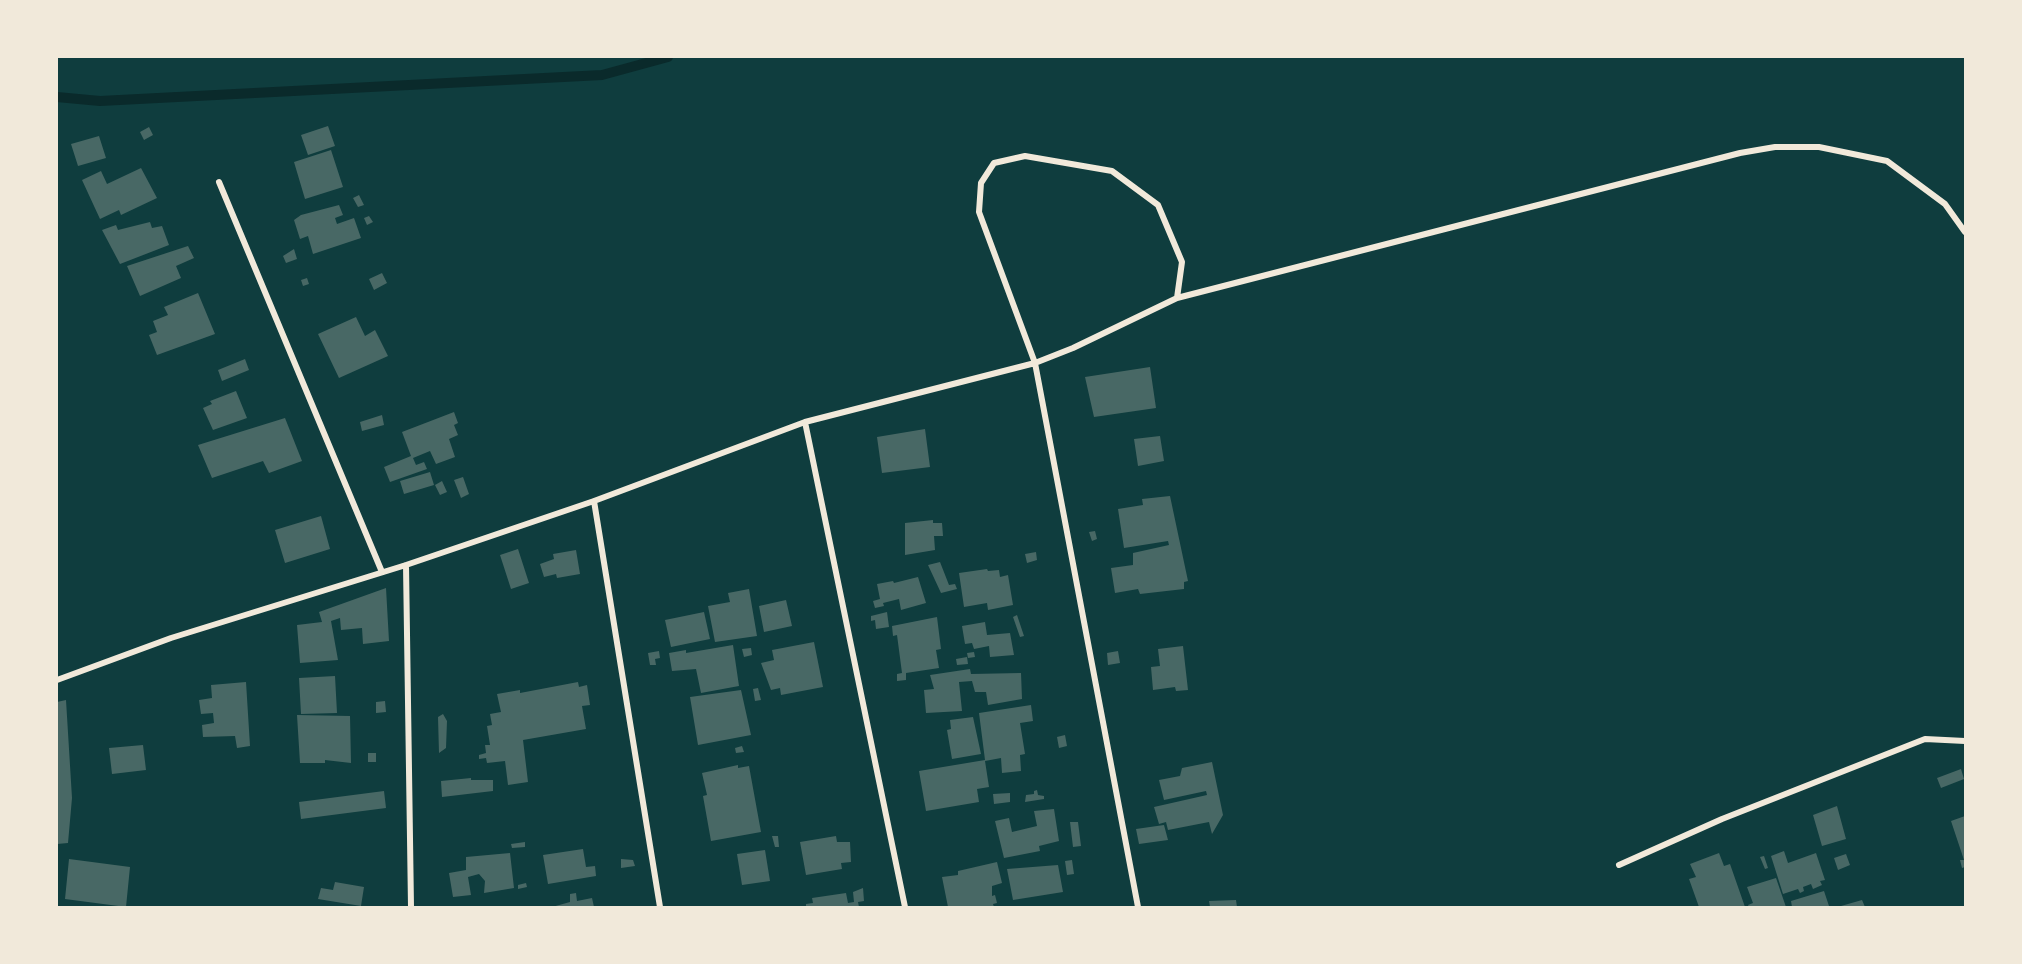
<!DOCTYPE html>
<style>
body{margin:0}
#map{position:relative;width:2022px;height:964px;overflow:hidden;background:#0f3d3e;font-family:Figtree,sans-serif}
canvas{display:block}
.frame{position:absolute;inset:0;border:58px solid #f1e9da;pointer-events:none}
</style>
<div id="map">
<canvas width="2022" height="964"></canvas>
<div class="frame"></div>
</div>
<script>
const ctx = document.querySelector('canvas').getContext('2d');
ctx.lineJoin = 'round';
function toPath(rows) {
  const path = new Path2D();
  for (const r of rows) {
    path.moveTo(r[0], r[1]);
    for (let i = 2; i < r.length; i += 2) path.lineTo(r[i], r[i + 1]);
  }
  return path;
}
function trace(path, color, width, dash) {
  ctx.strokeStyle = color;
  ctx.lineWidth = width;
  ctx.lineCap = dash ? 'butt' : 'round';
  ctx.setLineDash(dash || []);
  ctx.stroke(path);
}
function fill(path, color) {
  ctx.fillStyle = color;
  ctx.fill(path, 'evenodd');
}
trace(toPath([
 [57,97,100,101,602,75,668,57]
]), '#0a2a2b', 10);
fill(toPath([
 [328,126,335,146,308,155,301,135],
 [149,127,153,135,144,140,140,132],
 [99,136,106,158,78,166,71,144],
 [331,150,343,187,305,199,294,162],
 [141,168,157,198,121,215,119,210,100,219,82,180,101,171,107,184],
 [359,195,364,205,358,207,353,198],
 [339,205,343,215,335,218,337,224,354,218,361,238,313,254,308,236,300,239,294,220,301,215],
 [369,216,373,222,367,225,364,218],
 [150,222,152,228,162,226,169,245,120,264,102,230,116,225,118,230],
 [188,246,194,258,176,266,181,278,140,296,127,266],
 [294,249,297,259,286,263,283,256],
 [382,273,387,283,374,290,369,279],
 [307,278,309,284,303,286,301,280],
 [198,293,215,334,157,355,149,335,157,332,153,321,168,315,164,307],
 [356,317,365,336,375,330,388,356,339,378,318,334],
 [245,359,249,370,222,381,218,370],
 [1150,367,1156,408,1094,417,1085,377],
 [236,391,247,418,213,430,203,408,212,404,210,401],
 [454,412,458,423,454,425,458,435,449,439,455,457,436,464,430,451,413,458,416,465,424,462,427,469,390,482,384,467,411,456,402,432],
 [382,415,384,425,362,431,360,422],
 [285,418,302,461,269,473,263,461,212,478,198,445],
 [925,429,930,467,882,473,877,437],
 [1160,436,1164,461,1138,466,1134,439],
 [430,472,434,485,404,494,400,481],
 [463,477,469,494,461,498,454,480],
 [442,481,447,492,440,495,435,485],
 [1170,496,1188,581,1184,582,1184,589,1140,594,1138,589,1115,593,1111,568,1133,565,1133,553,1169,545,1168,541,1124,548,1118,509,1143,505,1142,499],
 [321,516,330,549,285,563,275,530],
 [933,520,933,523,942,523,943,536,934,536,935,550,905,555,905,523],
 [1095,531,1097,539,1092,541,1089,532],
 [518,549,529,583,511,589,500,555],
 [576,550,580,574,557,578,556,574,544,577,540,564,554,559,553,554],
 [1036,552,1037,560,1027,563,1025,554],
 [940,562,949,585,955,584,957,589,941,593,928,565],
 [987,569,988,571,999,570,1000,577,1008,575,1013,605,988,610,987,603,964,607,959,573],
 [918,577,926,603,901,610,899,599,883,603,884,606,875,608,873,601,880,599,877,584,893,581,894,583],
 [386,588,389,641,363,644,362,628,341,630,340,618,331,621,338,660,300,663,297,625,322,622,319,612],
 [749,589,757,636,715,642,708,606,730,602,728,593],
 [786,600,792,626,764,632,759,606],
 [704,612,710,639,671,647,665,620],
 [887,612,889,627,876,629,875,620,871,621,871,616],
 [1017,615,1024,636,1020,637,1013,617],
 [937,617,941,649,936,650,939,668,906,673,906,680,897,681,897,674,902,673,897,635,893,636,892,626],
 [985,622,987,635,1010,633,1014,655,990,657,989,646,974,649,972,643,965,644,962,626],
 [814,642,823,687,781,695,780,688,771,690,761,663,774,660,772,650],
 [733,645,739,686,701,693,696,669,672,671,669,653,686,650,686,653],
 [1183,646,1188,690,1176,691,1175,687,1153,690,1151,667,1160,666,1158,649],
 [751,648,752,655,744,657,742,649],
 [659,651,660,658,655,659,656,665,650,665,648,653],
 [1118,651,1120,663,1108,665,1107,653],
 [974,652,975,657,968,658,967,653],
 [967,657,968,664,957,665,956,659],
 [970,669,971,674,1021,673,1022,699,988,705,986,692,975,692,972,681,959,682,962,711,926,713,924,690,934,689,930,675],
 [335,676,337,713,301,714,299,678],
 [246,682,250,746,237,748,235,736,203,737,202,725,214,723,213,713,201,714,199,700,212,698,211,685],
 [578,682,579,687,587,685,590,705,582,706,586,729,523,740,528,782,508,785,505,761,487,763,486,758,479,759,479,755,486,753,485,745,490,745,487,726,492,725,490,714,501,712,497,694,520,690,520,693],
 [758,688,761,700,755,701,753,689],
 [741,690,751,735,698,745,690,697],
 [66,700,72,798,68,843,57,844,57,702],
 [385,701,386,712,376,713,376,702],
 [1031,705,1033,721,1020,723,1025,754,1020,755,1021,771,1002,773,1001,758,985,761,989,787,977,789,979,802,926,811,919,771,985,760,979,713],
 [443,714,447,721,446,748,439,753,438,717],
 [297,715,350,716,351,763,325,760,325,763,300,763],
 [973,717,981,754,952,759,947,730,951,729,950,720],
 [1065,735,1067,746,1059,748,1057,737],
 [143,745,146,770,112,774,109,748],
 [742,746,744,752,736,753,735,748],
 [368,753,376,753,376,762,368,762],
 [1212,762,1223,815,1212,834,1209,822,1168,830,1166,822,1159,824,1154,807,1207,795,1206,791,1164,800,1159,780,1180,776,1182,768],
 [738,765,738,768,749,766,761,832,711,841,703,796,707,795,702,773],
 [1961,769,1964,779,1941,788,1937,778],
 [471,778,471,780,493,780,493,791,442,797,441,781],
 [1037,790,1038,795,1044,796,1044,799,1025,802,1026,795,1034,794,1034,791],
 [384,791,386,808,301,819,299,802],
 [1010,793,1010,802,994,804,993,794],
 [1837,806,1846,839,1822,846,1813,815],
 [1054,809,1059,841,1039,846,1040,851,1004,858,995,821,1009,818,1012,832,1037,826,1034,811],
 [1965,816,1965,867,1962,868,1960,860,1964,860,1951,821],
 [1070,822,1078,822,1081,846,1073,847],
 [1164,825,1168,840,1139,844,1136,829],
 [772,836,778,836,779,847,775,847],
 [836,836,837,842,850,842,851,862,841,863,842,869,806,875,800,842],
 [525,842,525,847,512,848,511,844],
 [583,849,586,867,595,866,596,876,548,884,543,855],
 [765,850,770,881,742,885,737,854],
 [1784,851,1788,863,1816,853,1825,880,1820,881,1822,885,1813,889,1811,884,1803,887,1804,891,1800,893,1798,889,1783,894,1771,856],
 [510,853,514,888,484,893,485,881,479,874,468,877,471,895,453,897,449,873,466,870,466,857],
 [1719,853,1724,866,1730,864,1745,907,1699,907,1689,879,1696,877,1690,864],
 [1846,854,1850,865,1838,870,1834,858],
 [1764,856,1768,868,1765,869,1760,857],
 [69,859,130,867,126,907,65,899],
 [621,859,633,860,635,866,621,868],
 [1072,860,1074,874,1067,875,1065,861],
 [997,862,1002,883,992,886,992,896,995,895,997,903,993,904,994,907,948,907,942,877,958,875,958,871],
 [1058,865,1063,892,1013,900,1007,869],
 [1776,878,1786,907,1749,907,1748,905,1753,903,1747,887],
 [335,882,364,887,361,906,318,899,321,888,333,890],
 [526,883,527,887,518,889,518,885],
 [863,888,864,901,858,902,859,907,806,907,806,904,813,903,812,898,846,893,848,903,854,902,853,892],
 [1824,891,1829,906,1792,907,1791,901],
 [576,893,577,901,592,898,594,907,552,907,570,902,570,894],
 [1236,900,1237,907,1210,907,1209,901],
 [1862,900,1865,907,1841,907,1841,906]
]), '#486865');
trace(toPath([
 [219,182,382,572],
 [805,422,905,907],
 [594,501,660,907],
 [406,565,411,907],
 [57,680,171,638,406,565,594,501,805,422,1035,363,1073,348,1177,298,1740,153,1775,147,1819,147,1887,161,1945,204,1965,232],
 [1619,865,1722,819,1925,739,1965,741],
 [1138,907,1035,363,979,212,981,183,994,163,1025,156,1112,171,1158,205,1182,262,1177,298]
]), '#f1e9da', 6);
</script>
